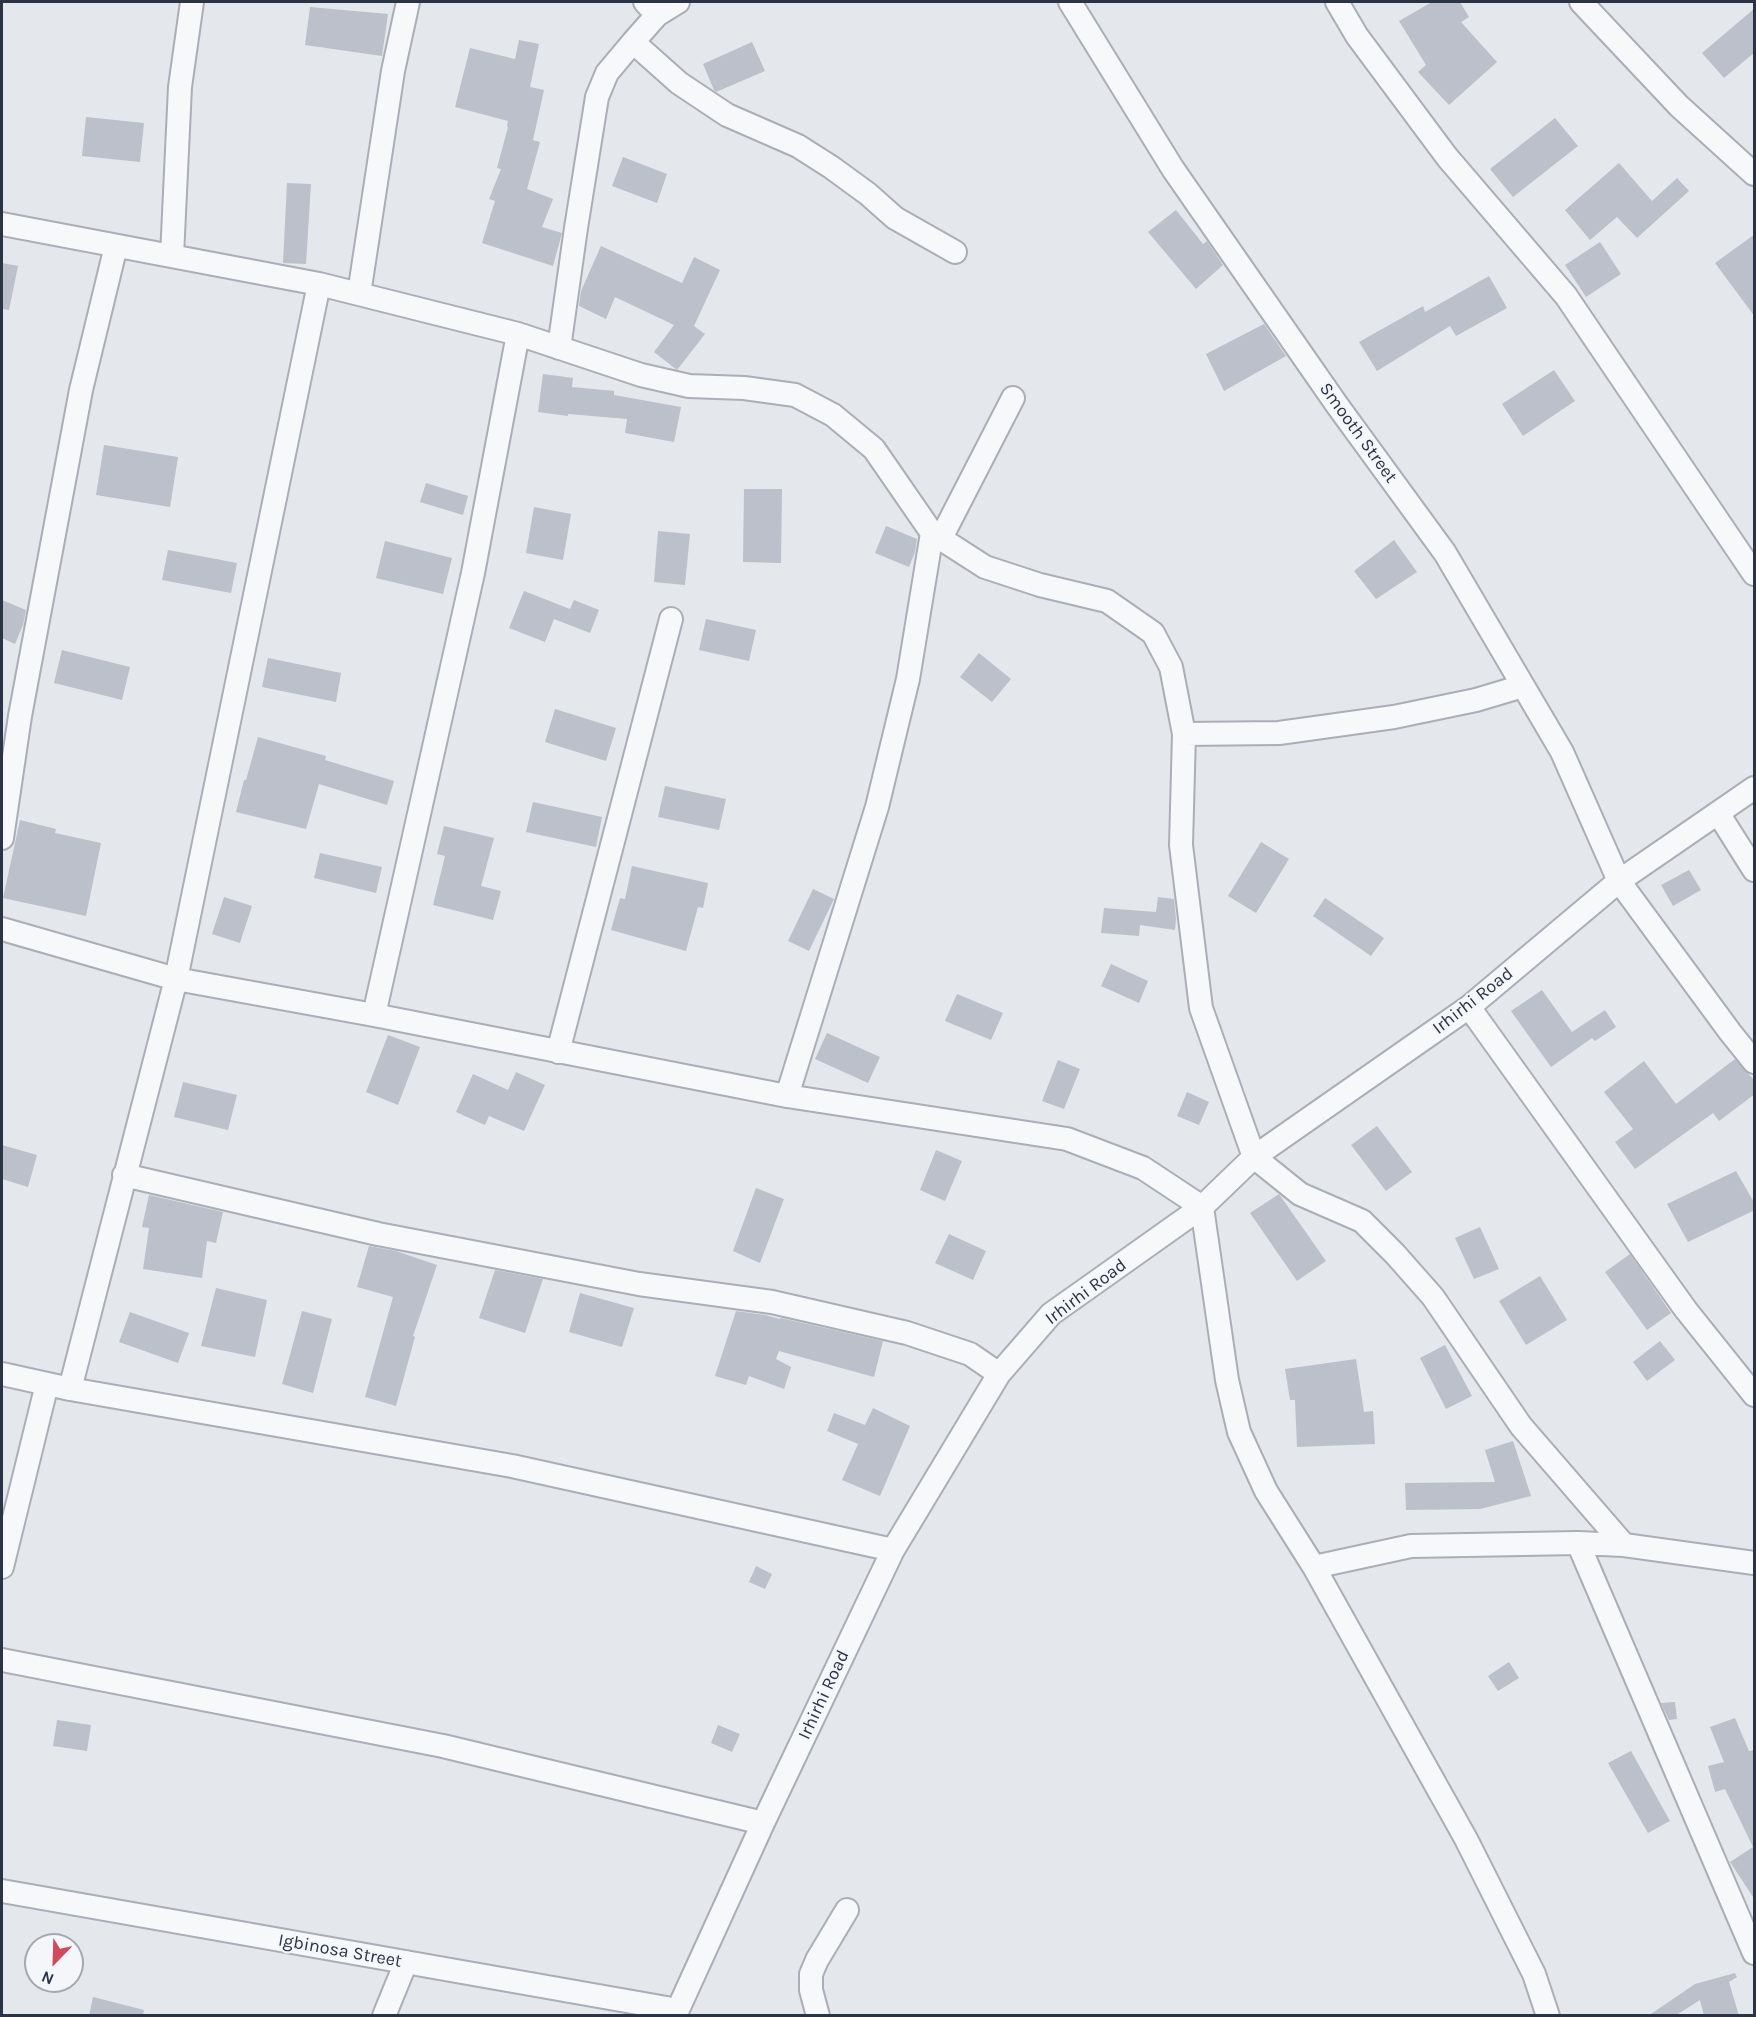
<!DOCTYPE html>
<style>
body{margin:0}
#map{position:relative;width:1756px;height:2017px;overflow:hidden;background:#e4e7ec;font-family:Karla,sans-serif}
canvas{display:block}
.frame{position:absolute;inset:0;border:3px solid #2b3445;pointer-events:none}
.north{position:absolute;left:24px;top:1933px;width:60px;height:60px;box-sizing:border-box;background:#f4f6f9;border:2px solid #a4a8b1;border-radius:50%;rotate:203deg;font-size:16px;font-weight:700;line-height:24px;text-align:center;color:#2b3445}
.north::after{content:'';display:block;margin:auto;width:21px;height:27px;background:#d1495b;clip-path:polygon(50% 0,100% 100%,50% 72%,0 100%)}
</style>
<div id="map">
<canvas width="1756" height="2017"></canvas>
<div class="frame"></div>
<div class="north">N</div>
</div>
<script>
const ctx = document.querySelector('canvas').getContext('2d');
ctx.lineJoin = 'round';
function fill(path, color) {
  ctx.fillStyle = color;
  ctx.fill(path, 'evenodd');
}
function toPath(rows) {
  const path = new Path2D();
  for (const r of rows) {
    path.moveTo(r[0], r[1]);
    for (let i = 2; i < r.length; i += 2) path.lineTo(r[i], r[i + 1]);
  }
  return path;
}
function trace(path, color, width, dash) {
  ctx.strokeStyle = color;
  ctx.lineWidth = width;
  ctx.lineCap = dash ? 'butt' : 'round';
  ctx.setLineDash(dash || []);
  ctx.stroke(path);
}
function drawText(font, color, halo, rows, align = 'center') {
  ctx.font = font + ' Karla,sans-serif';
  ctx.lineWidth = 4.5;
  ctx.setLineDash([]);
  ctx.textBaseline = 'middle';
  ctx.strokeStyle = halo;
  ctx.fillStyle = color;
  for (const [text, x, y, turn = 0] of rows) {
    ctx.save();
    ctx.translate(x, y);
    ctx.rotate((+turn || 0) * Math.PI / 180);
    ctx.textAlign = isNaN(turn) ? turn : align;
    if (halo) ctx.strokeText(text, 0, 0);
    ctx.fillText(text, 0, 0);
    ctx.restore();
  }
}
fill(toPath([
 [1432,2,1460,2,1469,17,1461,22,1497,62,1449,105,1418,72,1426,65,1399,21],
 [310,7,388,14,382,56,305,45],
 [1755,8,1755,52,1724,78,1702,53],
 [519,40,539,44,530,87,544,90,533,140,540,142,527,189,553,199,542,227,562,233,553,266,482,243,495,201,489,199,501,169,497,168,508,127,507,126,508,121,455,107,470,48,515,59],
 [752,42,765,71,716,92,714,90,703,64],
 [86,117,144,123,140,162,82,156],
 [1555,118,1578,146,1513,197,1490,169],
 [623,157,667,174,657,203,612,186],
 [1619,163,1652,201,1677,178,1689,191,1637,238,1617,217,1590,240,1565,210],
 [287,183,311,184,306,264,283,263],
 [1176,210,1203,244,1207,241,1223,265,1196,289,1148,232],
 [1755,234,1755,317,1715,263],
 [1600,242,1621,274,1586,297,1565,265],
 [601,246,682,283,694,257,720,270,694,326,705,334,677,370,654,352,674,325,615,297,606,319,579,306,581,291],
 [2,263,18,266,9,310,2,309],
 [1489,276,1507,308,1456,336,1450,326,1377,371,1359,342,1423,306,1425,312],
 [1264,324,1286,356,1224,391,1206,354],
 [1554,370,1575,401,1523,436,1502,404],
 [543,374,573,378,572,387,614,391,614,395,681,407,674,442,625,433,627,419,568,414,568,416,538,412],
 [104,445,178,457,170,507,96,495],
 [426,483,468,496,463,515,420,502],
 [744,489,782,489,781,563,743,562],
 [534,507,571,514,563,560,526,553],
 [886,526,917,539,915,552,909,567,875,553],
 [658,531,690,534,685,585,654,582],
 [1394,540,1417,572,1376,599,1354,571],
 [385,541,452,558,443,594,376,578],
 [168,550,237,563,231,593,162,580],
 [524,591,570,609,574,600,599,610,590,633,554,619,545,642,509,628],
 [2,600,26,610,23,625,15,644,2,638],
 [706,619,756,630,749,661,699,650],
 [62,650,130,667,122,700,54,683],
 [979,653,1011,679,992,702,960,677],
 [268,658,341,673,336,702,262,687],
 [555,709,616,728,606,761,545,742],
 [258,737,326,756,325,760,394,781,387,805,319,784,306,829,236,812,244,780,246,780],
 [665,786,726,799,719,830,658,817],
 [533,802,602,817,596,847,526,832],
 [20,820,56,829,55,833,101,843,86,916,3,898],
 [444,826,494,838,481,886,501,891,493,920,433,905,445,856,437,854],
 [1261,842,1289,859,1256,913,1228,896],
 [320,853,382,867,376,893,314,878],
 [632,866,708,883,703,908,698,907,686,951,611,930,620,898,625,899],
 [1689,870,1701,890,1673,906,1661,885],
 [813,889,834,899,809,951,788,941],
 [224,897,252,906,240,943,212,934],
 [1158,897,1174,899,1176,919,1175,930,1140,925,1139,936,1101,933,1104,908,1156,912],
 [1325,898,1384,938,1371,956,1313,916],
 [1111,964,1148,981,1139,1003,1101,986],
 [1542,990,1572,1032,1605,1010,1616,1027,1595,1041,1592,1038,1551,1067,1511,1011],
 [957,994,1003,1013,991,1040,945,1021],
 [827,1033,880,1057,868,1083,815,1059],
 [388,1035,420,1047,398,1105,366,1092],
 [1735,1059,1755,1081,1755,1094,1719,1121,1713,1113,1635,1169,1615,1142,1633,1129,1604,1092,1644,1061,1676,1104],
 [1058,1060,1080,1069,1064,1109,1042,1101],
 [516,1072,545,1085,524,1131,489,1116,485,1125,456,1112,473,1074,508,1090],
 [183,1082,237,1095,228,1130,174,1117],
 [1187,1092,1209,1102,1199,1125,1177,1116],
 [1377,1126,1412,1172,1386,1191,1351,1145],
 [2,1145,37,1155,28,1187,2,1179],
 [936,1150,962,1161,945,1201,920,1190],
 [1736,1171,1755,1204,1755,1210,1688,1242,1667,1204],
 [756,1188,784,1199,760,1263,733,1251],
 [1279,1194,1326,1261,1297,1281,1250,1213],
 [149,1195,223,1212,216,1243,207,1241,202,1278,143,1269,149,1228,142,1227],
 [1480,1227,1499,1269,1474,1279,1455,1238],
 [949,1234,986,1251,973,1280,935,1263],
 [369,1246,396,1251,437,1265,413,1336,415,1337,396,1406,365,1397,393,1297,357,1287],
 [1630,1254,1671,1313,1647,1330,1605,1272],
 [495,1270,543,1279,525,1333,479,1318],
 [1540,1276,1567,1320,1526,1345,1499,1301],
 [216,1288,267,1300,255,1357,201,1346],
 [580,1293,634,1308,622,1347,569,1332],
 [302,1311,332,1319,313,1393,282,1384],
 [736,1311,765,1315,780,1319,781,1318,883,1341,874,1377,779,1351,776,1359,791,1367,784,1389,749,1376,746,1385,715,1376],
 [130,1312,189,1333,178,1363,119,1342],
 [1660,1341,1675,1360,1647,1381,1633,1362],
 [1445,1345,1472,1396,1446,1409,1420,1358],
 [1356,1359,1364,1412,1373,1411,1375,1444,1297,1447,1295,1400,1290,1400,1285,1369],
 [873,1408,910,1426,880,1496,842,1480,858,1444,827,1431,834,1413,865,1425],
 [1513,1441,1531,1496,1480,1509,1406,1510,1405,1483,1495,1482,1485,1450],
 [756,1566,772,1574,765,1589,749,1582],
 [1509,1662,1519,1678,1498,1691,1488,1676],
 [1675,1702,1677,1719,1669,1720,1661,1703],
 [1735,1718,1749,1751,1755,1750,1755,1900,1730,1862,1753,1847,1725,1789,1715,1792,1708,1766,1724,1762,1710,1727],
 [57,1720,91,1725,87,1751,53,1746],
 [718,1725,740,1734,732,1752,711,1743],
 [1631,1751,1670,1821,1648,1833,1608,1763],
 [1735,1973,1737,1977,1729,1982,1739,2016,1704,2016,1700,2000,1675,2016,1648,2016,1695,1984],
 [93,1997,144,2010,143,2016,89,2016]
]), '#bbc0ca');
const minor = toPath([
 [645,2,657,15,678,2],
 [1070,2,1173,169,1337,405,1445,553,1562,752,1619,881,1730,1032,1754,1062],
 [1337,2,1357,36,1447,157,1566,296,1754,574],
 [1581,2,1679,106,1754,174],
 [657,15,633,42,679,83,727,115,798,146,831,167,868,194,895,218,955,252],
 [2,224,319,284,518,334,641,375,689,386,744,388,795,395,833,415,874,449,932,533,985,567,1040,585,1107,601,1153,633,1171,667,1184,734,1181,845,1201,1008,1254,1157,1300,1194,1362,1221,1395,1254,1433,1297,1521,1426,1624,1545],
 [172,256,180,87,192,2],
 [359,294,393,71,408,2],
 [559,348,576,228,597,97,607,73,633,42],
 [941,538,1013,398],
 [1184,734,1279,733,1394,717,1476,700,1523,686],
 [1718,813,1754,870],
 [2,838,20,716,81,390,116,246],
 [2,929,176,979,374,1015,787,1096,1067,1139,1143,1168,1202,1207,1227,1380,1239,1432,1266,1491,1314,1567,1466,1839,1534,1974,1548,2016],
 [1469,1007,1686,1310,1754,1395],
 [374,1015,473,573,518,334],
 [558,1052,671,619],
 [787,1096,877,807,908,679,932,533],
 [124,1175,378,1234,639,1284,772,1302,907,1333,970,1354,999,1374],
 [2,1374,70,1389,512,1466,893,1550],
 [70,1389,176,979,319,284],
 [1578,1543,1754,1953],
 [2,1567,47,1384],
 [1314,1567,1411,1546,1578,1543,1624,1545,1754,1563],
 [2,1660,443,1746,763,1823],
 [2,1891,678,2010],
 [384,2016,406,1962],
 [675,2016,763,1823,893,1550,999,1374,1051,1314,1202,1207,1254,1157,1469,1007,1619,881,1754,788],
 [818,2016,811,1990,811,1974,817,1960,847,1910]
]);
trace(minor, '#a9aeb7', 26);
trace(minor, '#f7f8fa', 22);
drawText('18px', '#2b3445', '#f4f6f9', [
 ["Smooth Street",1358,433,54],
 ["Irhirhi Road",1473,1001,-38],
 ["Irhirhi Road",1086,1292,-37],
 ["Irhirhi Road",824,1695,-65],
 ["Igbinosa Street",340,1951,10]
]);
</script>
